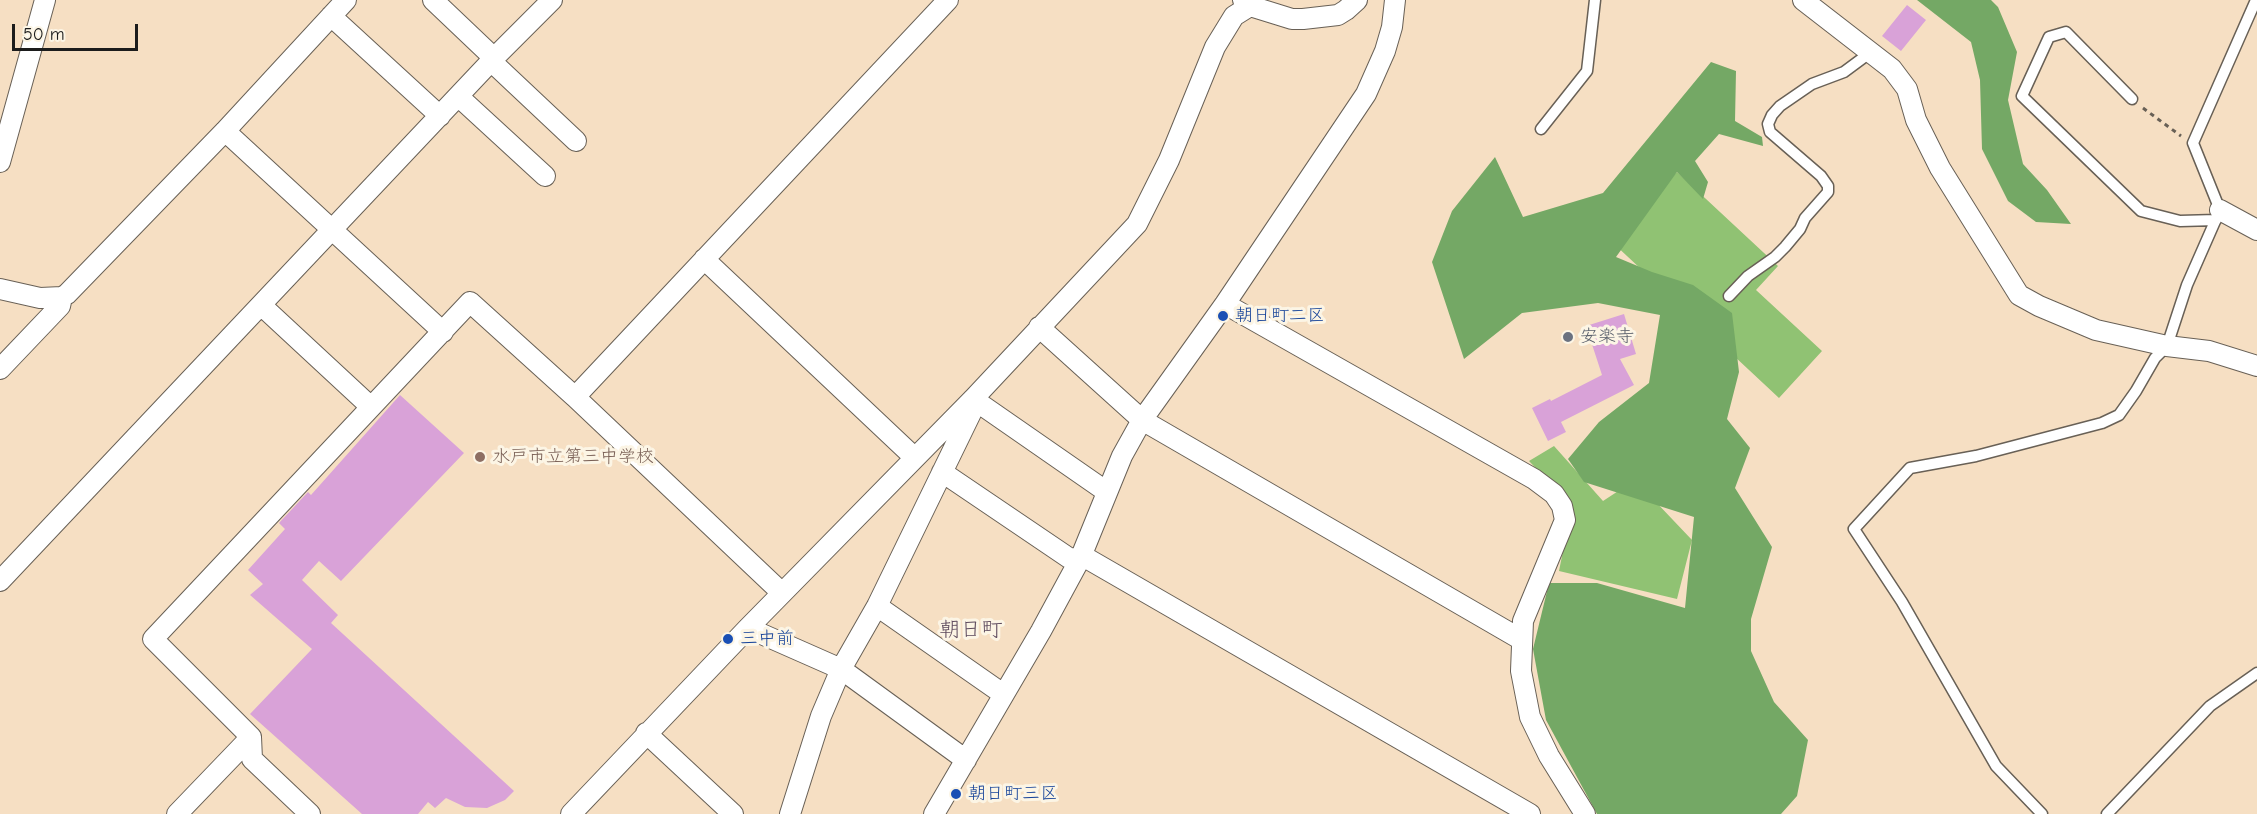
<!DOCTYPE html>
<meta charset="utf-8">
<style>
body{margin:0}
#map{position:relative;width:2257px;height:814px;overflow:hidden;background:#f6dfc3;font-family:"Comic Neue",sans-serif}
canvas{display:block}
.scale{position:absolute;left:12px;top:24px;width:126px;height:27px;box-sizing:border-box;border:3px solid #1c1c1c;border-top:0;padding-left:8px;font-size:18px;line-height:21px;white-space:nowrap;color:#1c1c1c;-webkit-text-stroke:4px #fcf5e5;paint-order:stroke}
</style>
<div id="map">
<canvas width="2257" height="814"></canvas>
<div class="scale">50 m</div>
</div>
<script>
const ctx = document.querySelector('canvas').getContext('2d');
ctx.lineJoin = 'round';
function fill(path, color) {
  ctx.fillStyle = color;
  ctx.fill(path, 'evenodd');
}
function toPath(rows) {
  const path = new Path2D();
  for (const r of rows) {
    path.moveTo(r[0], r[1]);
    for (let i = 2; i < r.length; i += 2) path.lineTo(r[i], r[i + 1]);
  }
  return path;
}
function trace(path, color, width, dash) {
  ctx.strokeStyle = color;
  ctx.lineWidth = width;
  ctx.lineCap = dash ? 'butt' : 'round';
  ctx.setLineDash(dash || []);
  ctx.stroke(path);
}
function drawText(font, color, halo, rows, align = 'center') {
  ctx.font = font + ' "Comic Neue","Klee One",sans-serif';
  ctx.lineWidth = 6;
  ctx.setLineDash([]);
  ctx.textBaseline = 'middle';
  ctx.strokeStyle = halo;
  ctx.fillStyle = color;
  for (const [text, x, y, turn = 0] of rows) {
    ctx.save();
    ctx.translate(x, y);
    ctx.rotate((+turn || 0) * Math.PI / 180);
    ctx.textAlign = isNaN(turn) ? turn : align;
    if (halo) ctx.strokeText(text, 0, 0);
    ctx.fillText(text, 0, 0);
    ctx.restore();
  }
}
fill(toPath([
 [1677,172,1778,266,1756,290,1822,351,1779,398,1612,242],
 [1554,446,1603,501,1635,480,1692,540,1677,599,1559,571,1572,506,1529,461]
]), '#90c273');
fill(toPath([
 [1917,0,1991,0,1998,7,2017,52,2008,100,2023,164,2047,190,2071,224,2036,222,2008,201,1982,149,1980,80,1971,42],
 [1711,62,1736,71,1735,121,1762,137,1763,146,1719,134,1695,161,1708,182,1703,199,1677,172,1616,257,1652,272,1693,285,1732,313,1739,372,1727,419,1750,448,1735,488,1772,547,1751,619,1751,651,1774,702,1808,740,1797,796,1781,814,1597,814,1546,720,1533,649,1549,583,1597,583,1685,608,1694,517,1584,482,1568,459,1599,422,1649,383,1660,315,1598,303,1522,313,1464,359,1432,262,1452,211,1495,157,1523,217,1603,193]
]), '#74a865');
fill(toPath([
 [1907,5,1926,20,1901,51,1882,36],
 [1624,314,1636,354,1620,359,1634,385,1561,422,1566,432,1548,441,1532,408,1550,399,1551,401,1602,375,1586,326],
 [400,395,464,453,341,581,319,561,302,580,338,615,331,623,514,791,505,800,487,808,465,807,446,798,435,808,428,802,418,814,362,814,250,714,312,649,250,595,263,584,248,570,285,529,279,523,308,492,311,495]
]), '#d9a2d8');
const lane = toPath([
 [2132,99,2066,32,2049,37,2022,96,2141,211,2180,221,2216,220],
 [1541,129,1587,71,1595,0],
 [1729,296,1748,276,1775,257,1785,247,1800,229,1805,218,1828,192,1828,186,1821,176,1770,132,1768,124,1772,115,1780,106,1812,84,1844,72,1871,52],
 [2042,814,1996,766,1902,602,1854,529,1910,468,1976,456,2102,423,2119,415,2136,391,2155,358,2167,346,2187,285,2220,210,2193,143,2256,0],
 [2107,814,2210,706,2257,673]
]);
const street = toPath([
 [433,0,494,58],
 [1243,0,1250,6,1292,19,1303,19,1338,15,1346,10,1357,0],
 [1803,0,1892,69,1907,89,1916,120,1940,168,2019,295,2039,306,2096,330,2167,346,2209,351,2257,366],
 [331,16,440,116],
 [491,61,576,141],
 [459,97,545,176],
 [225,131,443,332],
 [0,162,45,0],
 [2220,210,2257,230],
 [704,259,915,458],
 [0,289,40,298,62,297,67,294,225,131,346,0],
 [1225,304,1534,479,1554,494,1562,506,1565,520,1523,621,1521,671,1530,717,1549,756,1585,814],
 [261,305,371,407],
 [1039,327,1142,420,1522,640],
 [0,369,60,306,62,297],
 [575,397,948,0],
 [942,472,1069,558,1088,559,1530,814],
 [0,581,494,58,552,0],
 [877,606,1003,694],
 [748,628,841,669,966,760],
 [646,733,733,814],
 [177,814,251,737],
 [310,814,252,759,251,737,153,639,470,302,575,397,782,593],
 [571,814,748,628,973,399,1137,224,1169,160,1215,47,1234,16,1250,6],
 [790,814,821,716,841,669,877,606,972,411,973,399,1107,492],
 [934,814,1041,631,1080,559,1122,456,1142,420,1225,304,1366,94,1385,51,1392,27,1395,0]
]);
trace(lane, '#686056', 13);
trace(street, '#686056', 22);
trace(toPath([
 [2143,108,2181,136]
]), '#686056', 3, [4.5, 4.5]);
trace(lane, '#fff', 10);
trace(street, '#fff', 20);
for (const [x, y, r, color] of [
 [1223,316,6,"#1a4fb4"],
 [1568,337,6,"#6b7280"],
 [480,457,6,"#8d6e63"],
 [728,639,6,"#1a4fb4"],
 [956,794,6,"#1a4fb4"]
]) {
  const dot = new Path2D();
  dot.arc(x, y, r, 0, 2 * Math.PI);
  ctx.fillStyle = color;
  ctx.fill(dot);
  trace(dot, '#fcf5e5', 2);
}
drawText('18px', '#164399', '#fcf5e5', [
 ["朝日町二区",1235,316],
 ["三中前",740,639],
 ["朝日町三区",968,794]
], 'left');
drawText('18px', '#5b616d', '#fcf5e5', [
 ["安楽寺",1580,337]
], 'left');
drawText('18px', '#785e54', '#fcf5e5', [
 ["水戸市立第三中学校",492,457]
], 'left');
drawText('21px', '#5e4b5e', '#fcf5e5', [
 ["朝日町",971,630]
]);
</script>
